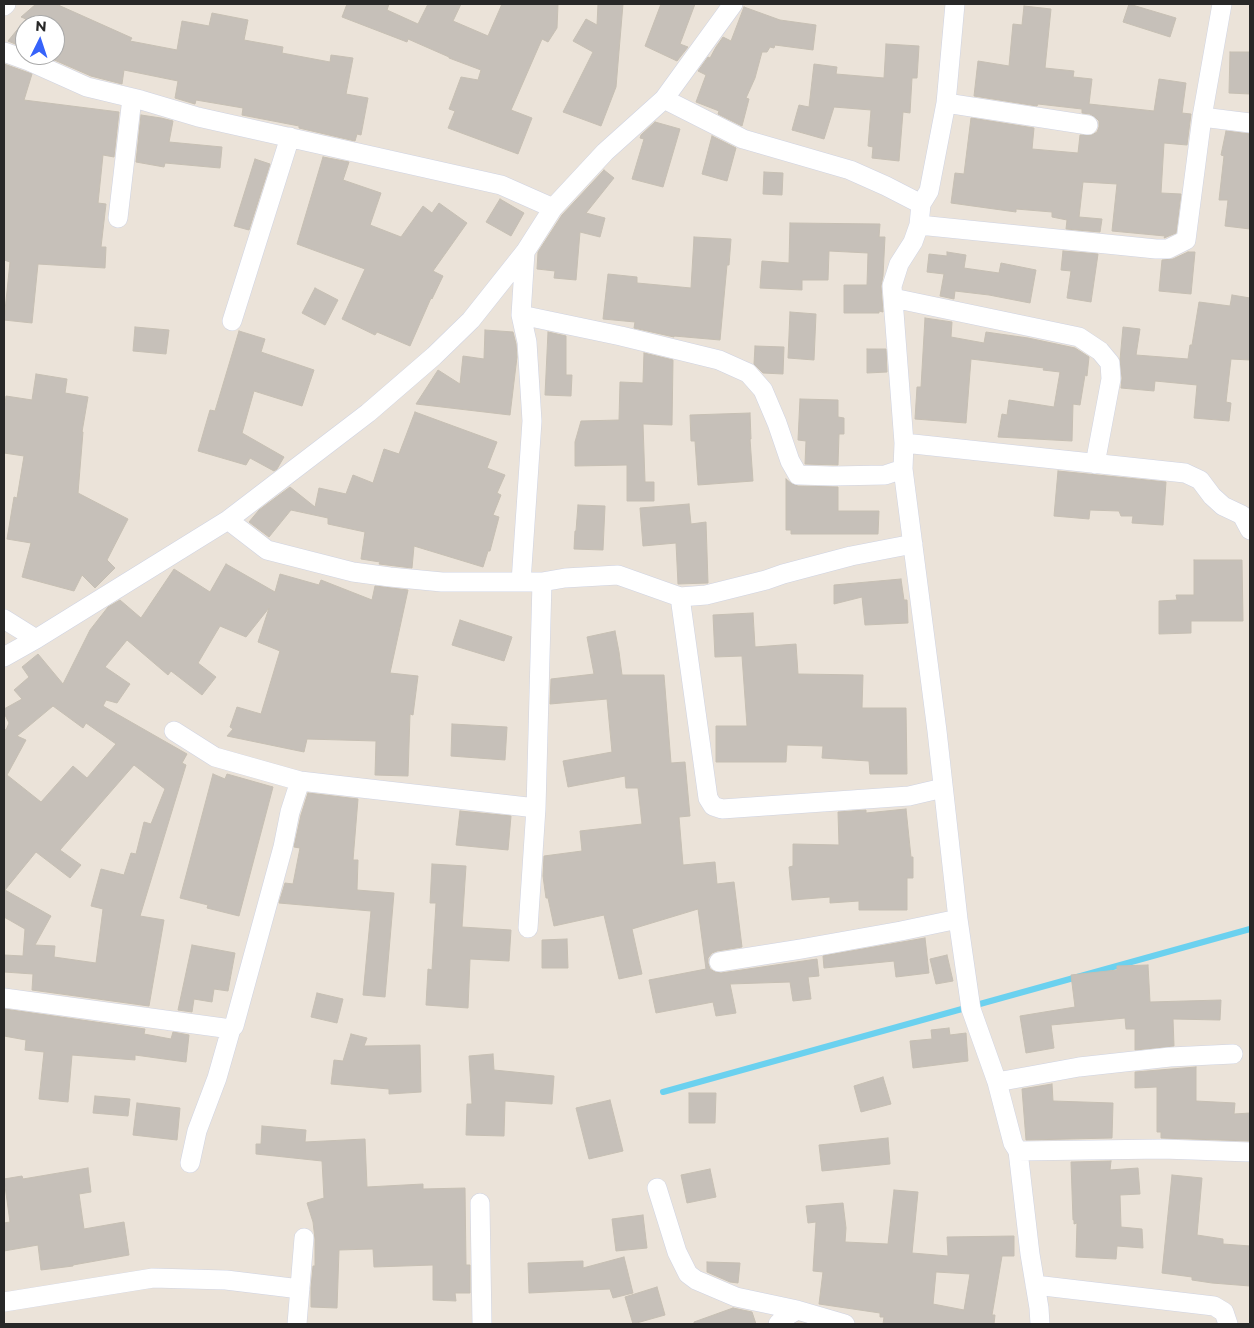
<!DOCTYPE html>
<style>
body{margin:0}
#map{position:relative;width:1254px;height:1328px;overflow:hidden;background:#ebe3d9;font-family:Montserrat,sans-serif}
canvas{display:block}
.frame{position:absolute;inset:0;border:5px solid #282828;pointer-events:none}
.north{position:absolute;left:15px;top:15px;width:50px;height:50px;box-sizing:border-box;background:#fff;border:1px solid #a9a9a9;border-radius:50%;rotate:4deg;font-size:14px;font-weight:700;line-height:20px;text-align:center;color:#282828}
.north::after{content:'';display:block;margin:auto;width:18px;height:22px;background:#3763fa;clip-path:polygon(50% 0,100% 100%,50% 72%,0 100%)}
</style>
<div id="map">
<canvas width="1254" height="1328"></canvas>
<div class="frame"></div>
<div class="north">N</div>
</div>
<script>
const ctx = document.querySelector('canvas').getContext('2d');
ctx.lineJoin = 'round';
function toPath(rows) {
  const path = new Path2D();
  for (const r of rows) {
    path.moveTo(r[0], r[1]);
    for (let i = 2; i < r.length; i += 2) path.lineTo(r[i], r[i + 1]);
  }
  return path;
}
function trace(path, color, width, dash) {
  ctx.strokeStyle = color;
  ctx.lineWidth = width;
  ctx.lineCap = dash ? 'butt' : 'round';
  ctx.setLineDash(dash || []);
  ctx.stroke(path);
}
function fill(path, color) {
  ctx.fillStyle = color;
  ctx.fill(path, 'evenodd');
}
trace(toPath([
 [663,1092,1250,929]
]), '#6bd1ef', 6);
const building = toPath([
 [36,4,56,4,132,38,130,41,177,50,182,21,209,26,212,13,248,20,244,40,283,47,282,53,330,62,331,55,353,58,346,94,368,98,361,135,357,134,355,141,299,128,299,126,242,115,243,108,196,100,195,104,175,98,178,81,124,70,122,84,91,76,43,55,55,55,55,25,25,25,25,48,8,41,26,19,21,17,36,4],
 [347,4,389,4,387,10,418,24,428,4,461,4,453,21,488,36,502,4,558,4,557,28,548,42,542,39,511,110,532,118,518,154,448,128,455,111,449,109,461,77,478,80,481,70,449,58,449,57,408,39,407,42,342,17,347,4],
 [598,4,623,4,616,87,601,126,563,112,593,52,573,41,586,19,597,25,598,4],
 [661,4,695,4,680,44,688,47,677,61,645,46,661,4],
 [1129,4,1176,18,1170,37,1123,22,1129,4],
 [1024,6,1051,9,1045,68,1074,71,1073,77,1092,79,1089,104,1154,111,1159,79,1186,83,1182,113,1191,114,1187,145,1164,143,1161,193,1181,194,1176,233,1164,238,1165,236,1112,231,1117,184,1083,182,1079,217,1102,219,1100,232,1066,229,1067,220,1052,217,1052,212,1016,209,1016,212,951,203,955,173,964,174,971,118,1034,128,1032,149,1078,153,1080,135,1092,135,1097,132,1099,127,1099,121,1095,117,1090,114,1082,113,1082,109,1038,104,1037,106,974,96,978,61,1009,66,1013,24,1022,25,1024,6],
 [744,7,780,20,816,25,813,50,775,45,774,48,770,47,767,52,762,52,755,78,746,98,749,99,742,126,718,114,719,111,696,102,706,75,698,71,708,57,710,58,716,47,723,37,731,41,744,7],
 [886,44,919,46,917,78,912,78,910,113,903,112,899,161,872,158,873,147,868,146,871,110,834,107,824,139,792,130,799,105,809,107,814,64,837,67,836,74,884,78,886,44],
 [1230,52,1250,52,1250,94,1229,93,1230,52],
 [4,64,32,74,24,100,119,112,114,157,103,155,98,203,106,204,101,247,106,247,105,268,38,264,32,323,4,320,10,262,4,260,4,64],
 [141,115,161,118,173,121,169,142,222,147,220,168,165,163,164,167,136,162,141,115],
 [655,122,680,129,663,187,632,179,644,139,640,138,641,135,655,122],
 [1226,131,1250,134,1250,229,1225,226,1228,200,1219,200,1224,156,1221,155,1226,131],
 [712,136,736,148,727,181,702,174,712,136],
 [323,157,349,162,343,180,381,193,370,225,401,237,423,206,432,213,439,203,467,223,433,271,443,276,432,299,431,298,410,346,377,332,375,335,342,319,365,269,297,244,323,157],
 [255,159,270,164,249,230,234,226,255,159],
 [604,170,614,178,586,213,605,218,600,237,580,232,576,280,554,278,555,271,537,269,538,252,562,215,604,170],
 [764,172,783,173,782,195,763,194,764,172],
 [500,199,524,213,511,236,486,222,500,199],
 [790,223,880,224,879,237,885,237,883,276,881,286,883,312,879,311,879,313,844,313,844,285,867,285,868,253,829,251,828,280,802,280,802,290,760,288,762,261,789,263,790,223],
 [694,237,731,239,729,265,727,265,720,340,674,336,674,337,634,328,635,322,603,319,608,274,637,277,637,283,691,288,694,237],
 [1063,251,1098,254,1091,302,1067,298,1071,271,1061,270,1063,251],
 [947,252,966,255,964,268,999,273,1001,263,1036,270,1030,303,989,295,955,291,954,299,940,296,944,274,927,272,929,254,947,256,947,252],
 [1188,252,1195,252,1191,294,1159,291,1162,260,1173,259,1188,252],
 [315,288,338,300,325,325,302,313,315,288],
 [1232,295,1250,298,1250,360,1231,359,1226,402,1231,403,1229,421,1194,418,1197,385,1155,381,1154,391,1121,388,1122,378,1120,360,1123,327,1140,329,1136,355,1188,359,1190,345,1192,345,1199,302,1230,306,1232,295],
 [790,312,816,314,814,360,788,358,790,312],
 [925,318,952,322,951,337,984,343,986,332,1028,338,1075,348,1089,357,1087,376,1085,375,1080,405,1073,404,1072,441,998,437,1002,414,1007,415,1009,400,1054,407,1060,372,1043,370,1044,368,971,359,966,423,915,419,917,387,921,387,925,318],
 [135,327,169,330,166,354,133,351,135,327],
 [485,330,513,332,516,344,517,357,510,415,416,404,438,370,460,384,463,356,484,359,485,330],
 [239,331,265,339,261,352,314,370,302,406,254,391,242,433,284,457,277,469,274,471,250,458,246,465,198,451,210,410,215,411,239,331],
 [548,332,566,336,566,375,572,375,571,396,545,395,548,332],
 [755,346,784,347,783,374,763,373,754,364,755,346],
 [867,349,886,349,887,372,867,373,867,349],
 [644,353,673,360,672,425,643,424,645,482,654,482,654,501,627,501,627,465,575,466,575,442,581,421,619,420,620,382,643,383,644,353],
 [36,374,67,379,65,393,88,397,82,432,83,432,78,493,128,519,107,560,115,568,95,588,82,575,74,591,22,577,31,543,7,539,14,497,17,498,24,456,4,453,4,410,6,396,32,400,36,374],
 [800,399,838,400,838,417,844,418,844,434,839,434,838,465,805,464,806,441,798,440,800,399],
 [415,412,497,442,487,468,505,475,497,493,501,495,493,515,499,517,490,551,488,551,483,567,414,546,412,568,379,564,380,562,361,559,365,532,328,524,328,518,291,510,269,537,249,522,259,510,290,487,315,507,319,488,346,494,353,475,373,483,384,449,399,454,415,412],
 [750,413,751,439,750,439,753,481,698,485,695,441,691,441,690,415,750,413],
 [1058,471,1166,482,1163,525,1132,523,1133,516,1121,516,1119,511,1090,510,1089,519,1054,516,1058,471],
 [786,479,792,484,798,486,838,487,838,511,879,511,878,534,791,534,791,530,786,530,786,479],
 [689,504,691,524,706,522,708,583,678,584,676,543,643,546,640,508,689,504],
 [578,505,605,506,603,550,574,549,575,531,576,531,578,505],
 [1194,560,1242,560,1243,621,1191,621,1191,633,1159,634,1159,601,1177,600,1176,595,1194,595,1194,560],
 [226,564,275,592,280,574,319,585,321,580,372,600,375,586,408,590,390,673,418,676,413,715,410,714,408,776,375,775,376,741,307,739,304,752,227,736,233,729,230,727,237,707,261,714,280,651,258,642,269,608,246,637,220,626,198,663,216,677,202,695,171,671,168,675,127,640,105,667,130,684,117,703,106,700,103,706,187,754,182,763,186,765,140,916,164,920,149,1006,32,990,33,974,4,972,4,955,23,956,25,929,4,917,4,729,6,730,9,723,4,713,4,709,22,699,14,690,29,677,22,667,38,654,63,684,90,630,108,607,120,600,141,618,174,569,210,592,226,564],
 [53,706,83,728,86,723,116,744,87,778,73,766,41,802,7,775,26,740,17,736,53,706],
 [134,765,165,789,151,824,144,822,136,854,131,853,124,875,101,869,91,906,103,909,96,963,54,957,55,946,35,945,51,916,5,890,36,852,70,878,81,865,60,850,134,765],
 [901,579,904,600,907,600,908,623,865,625,862,597,834,604,834,585,901,579],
 [753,613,755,647,796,644,798,674,863,675,862,708,906,708,907,774,870,774,869,761,822,758,823,746,787,745,786,762,716,762,716,726,747,726,742,656,715,657,713,615,753,613],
 [460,620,512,637,504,661,452,645,460,620],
 [615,631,619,652,622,675,664,675,671,763,685,762,690,816,679,817,683,865,715,862,717,884,734,882,742,947,717,951,712,953,708,958,708,963,710,969,715,972,721,973,817,959,819,976,808,977,811,999,793,1001,790,982,730,984,736,1013,716,1016,713,1002,656,1013,649,980,706,969,698,909,632,929,642,974,619,979,604,915,554,926,548,898,546,898,543,876,544,856,582,851,580,831,642,824,638,788,626,788,625,776,568,787,563,761,612,752,607,699,550,704,551,679,594,674,587,637,615,631],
 [452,724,507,727,505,760,451,756,452,724],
 [213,774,225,779,227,774,273,787,239,916,207,908,208,905,180,898,213,774],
 [308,793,358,799,353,860,358,860,357,890,394,893,385,997,363,995,371,911,279,903,285,883,293,884,300,848,294,847,301,815,308,793],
 [906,809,911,857,913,857,913,878,907,878,907,910,859,910,859,901,830,903,830,897,792,900,789,867,793,866,793,844,839,845,838,812,866,810,866,813,906,809],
 [460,811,511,816,508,850,456,845,460,811],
 [432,864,466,866,462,927,511,930,509,961,470,959,468,1008,426,1005,428,969,432,970,436,903,430,903,432,864],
 [925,938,929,973,896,977,894,961,824,968,823,956,925,938],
 [567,939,568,968,542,968,542,940,567,939],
 [192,945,235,953,228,991,214,989,212,1002,194,999,192,1012,178,1010,192,945],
 [947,955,953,981,936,984,930,959,947,955],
 [1148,965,1150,1002,1221,1000,1220,1020,1173,1019,1174,1046,1135,1050,1135,1029,1126,1029,1125,1018,1051,1025,1054,1048,1026,1053,1020,1016,1075,1007,1071,975,1117,970,1117,966,1148,965],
 [317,993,343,999,337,1023,311,1017,317,993],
 [4,1009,145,1029,144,1034,171,1039,173,1032,189,1035,186,1062,135,1055,135,1060,72,1055,68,1102,39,1099,44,1052,25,1050,26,1040,4,1036,4,1009],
 [949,1028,950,1035,966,1033,968,1061,913,1068,910,1041,932,1039,931,1030,949,1028],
 [351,1034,367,1038,364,1046,420,1045,421,1092,389,1094,389,1089,331,1084,334,1060,343,1061,351,1034],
 [493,1054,494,1070,554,1076,552,1104,505,1101,504,1136,466,1135,467,1104,472,1104,469,1056,493,1054],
 [1196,1067,1196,1101,1235,1103,1234,1114,1250,1113,1250,1141,1161,1138,1161,1132,1157,1132,1157,1087,1135,1088,1135,1072,1196,1067],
 [883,1077,891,1104,861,1112,854,1086,883,1077],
 [1052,1084,1053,1101,1113,1103,1112,1138,1026,1140,1022,1089,1052,1084],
 [689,1093,716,1093,715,1123,689,1123,689,1093],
 [95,1096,130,1099,128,1116,93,1113,95,1096],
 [610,1100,623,1151,589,1159,576,1108,610,1100],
 [137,1103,180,1108,177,1140,133,1135,137,1103],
 [262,1126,306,1130,305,1142,365,1139,367,1187,423,1184,423,1189,465,1188,466,1265,470,1265,470,1293,455,1293,456,1301,433,1300,433,1265,374,1267,373,1249,339,1250,337,1308,311,1307,311,1288,313,1266,315,1266,315,1239,313,1222,307,1203,324,1198,322,1161,256,1154,256,1144,261,1144,262,1126],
 [888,1138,890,1164,822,1171,819,1145,888,1138],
 [1111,1161,1110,1170,1138,1168,1140,1194,1120,1195,1121,1227,1142,1229,1143,1248,1117,1246,1116,1259,1076,1257,1077,1223,1074,1224,1074,1220,1073,1220,1071,1162,1111,1161],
 [88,1168,91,1192,79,1194,84,1229,124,1222,129,1255,73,1265,73,1266,41,1270,38,1245,4,1251,4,1223,10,1222,4,1179,22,1176,23,1179,88,1168],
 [710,1169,716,1197,687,1203,681,1175,710,1169],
 [1172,1175,1202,1178,1197,1235,1223,1239,1223,1244,1250,1246,1250,1286,1212,1283,1192,1280,1192,1277,1162,1273,1172,1175],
 [894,1190,918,1192,912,1253,948,1256,947,1237,1014,1236,1014,1256,1002,1256,992,1315,995,1315,994,1324,883,1324,884,1317,880,1317,880,1313,819,1304,823,1272,813,1271,816,1222,808,1223,806,1206,843,1203,846,1228,845,1242,888,1244,894,1190],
 [936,1272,970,1274,964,1310,933,1304,936,1272],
 [643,1215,647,1248,616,1251,612,1219,643,1215],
 [624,1257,633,1293,613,1298,610,1289,529,1293,528,1263,583,1261,583,1268,624,1257],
 [707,1262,740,1263,738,1283,730,1282,707,1272,707,1262],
 [657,1287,665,1315,633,1324,625,1297,657,1287],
 [733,1308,752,1312,756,1324,694,1324,694,1322,733,1308]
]);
fill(building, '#c6c0b9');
trace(building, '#c6bfb3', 1);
const street = toPath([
 [955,4,946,103,929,191,921,204,919,225,913,242,899,264,892,286,904,443,903,469,937,731,958,919,971,1009,997,1082,1013,1143,1018,1151,1030,1254,1039,1308,1040,1324],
 [4,6,6,4],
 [4,52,29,61,87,87,141,100,198,117,501,185,553,208],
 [664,99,743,139,850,170,886,186,921,204],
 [946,103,1088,125],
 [1202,117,1250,123],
 [118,218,132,98],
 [919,225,1156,249,1168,249,1186,240,1202,117,1222,4],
 [893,298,1079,337,1100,351,1110,363,1111,379,1095,464],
 [521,315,621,336,719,360,748,373,763,390,777,423,790,461,798,475,833,476,885,475,903,469],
 [232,321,290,137],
 [904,443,1185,473,1200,480,1212,496,1223,506,1242,515,1250,530],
 [228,520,267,550,353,572,390,577,442,582,542,582,565,578,618,575,680,597,706,595,766,580,783,574,851,556,913,544],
 [521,582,532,421,527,342,521,315,525,252],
 [680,597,708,798,713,806,722,809,909,796,943,788],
 [4,619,36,639],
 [4,657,36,639,228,520,368,413,434,356,471,320,525,252,553,208,605,152,664,99,733,4],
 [174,731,215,757,300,781],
 [528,928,536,808],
 [719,962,801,949,901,931,958,919],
 [4,998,231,1029],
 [997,1082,1079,1067,1170,1057,1233,1054],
 [1018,1151,1163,1149,1250,1152],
 [190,1163,197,1131,217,1078,231,1029,234,1026,283,847,290,812,300,781,536,808,542,582],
 [657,1188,677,1252,688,1274,696,1280,736,1297,797,1310,845,1324],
 [480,1203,482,1324],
 [1035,1285,1214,1306,1224,1312,1228,1324],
 [4,1302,153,1278,226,1280,300,1289],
 [297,1324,304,1238],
 [778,1324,785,1317,797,1310]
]);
trace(street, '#cfd3e2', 20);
trace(street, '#fff', 19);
</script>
